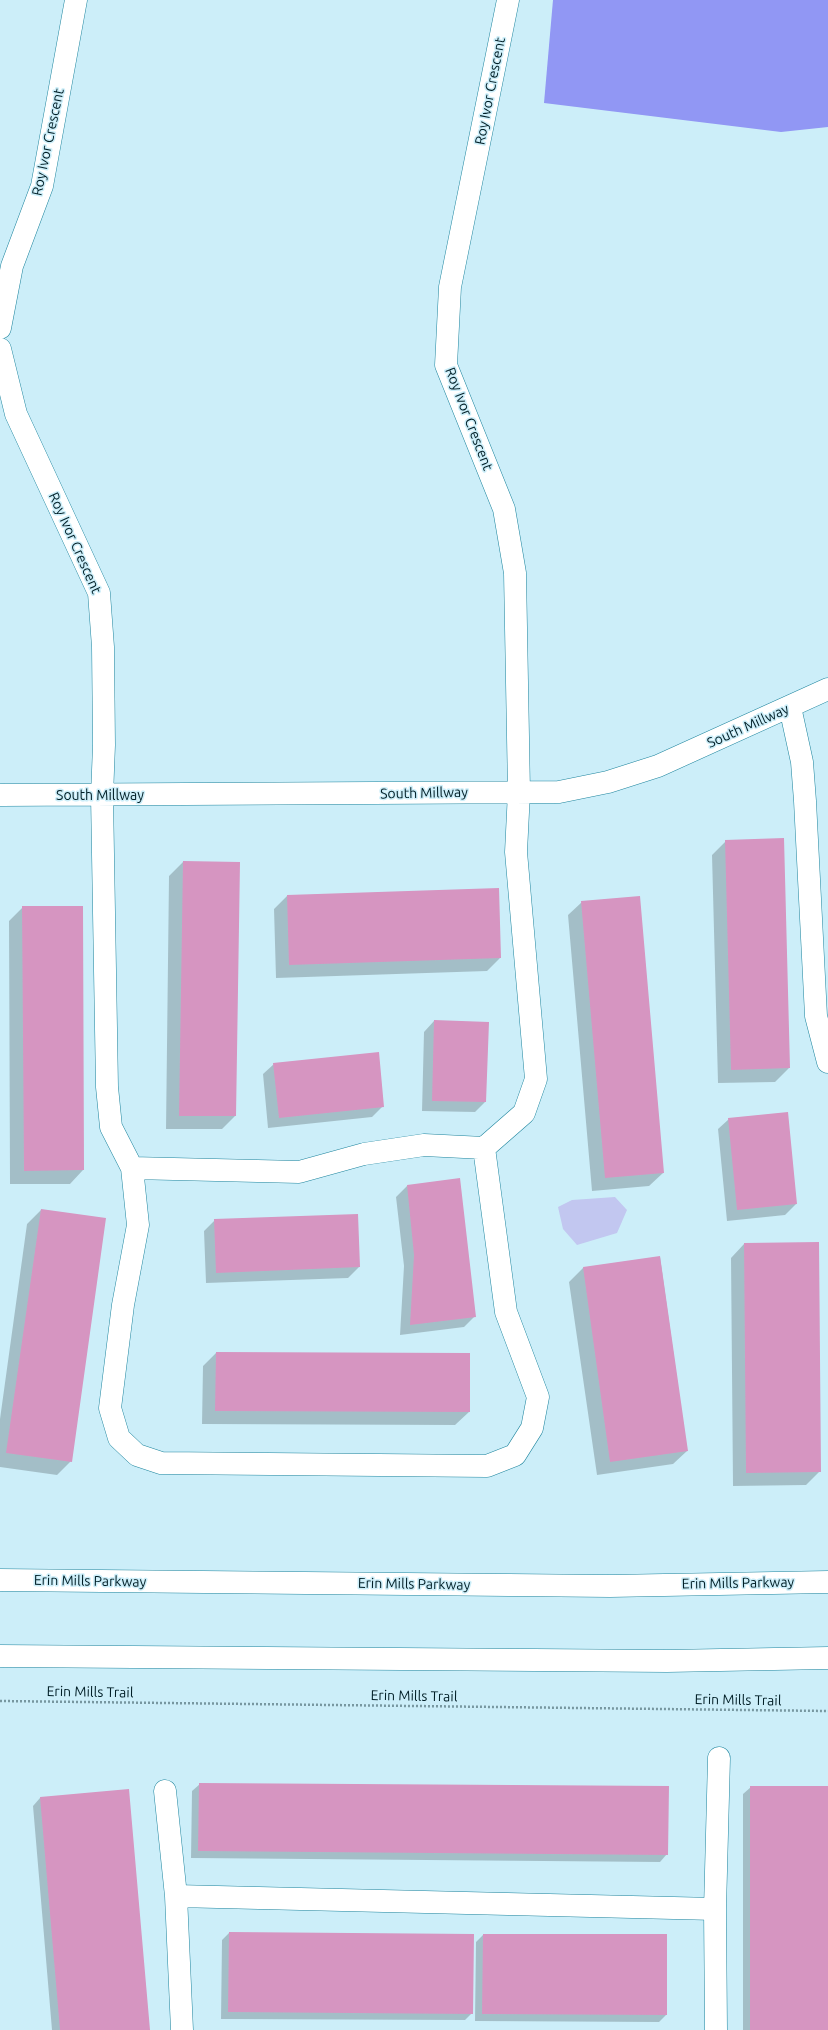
<!DOCTYPE html>
<style>
body{margin:0}
canvas{display:block;background:#cceef9}
</style>
<canvas width="828" height="2030"></canvas>
<script>
const ctx = document.querySelector('canvas').getContext('2d');
ctx.lineJoin = 'round';
function fill(path, color) {
  ctx.fillStyle = color;
  ctx.fill(path, 'evenodd');
}
function toPath(rows) {
  const path = new Path2D();
  for (const r of rows) {
    path.moveTo(r[0], r[1]);
    for (let i = 2; i < r.length; i += 2) path.lineTo(r[i], r[i + 1]);
  }
  return path;
}
function trace(path, color, width, dash) {
  ctx.strokeStyle = color;
  ctx.lineWidth = width;
  ctx.lineCap = dash ? 'butt' : 'round';
  ctx.setLineDash(dash || []);
  ctx.stroke(path);
}
function drawText(font, color, halo, rows, align = 'center') {
  ctx.font = font + ' Ubuntu,sans-serif';
  ctx.lineWidth = 3;
  ctx.setLineDash([]);
  ctx.textBaseline = 'middle';
  ctx.strokeStyle = halo;
  ctx.fillStyle = color;
  for (const [text, x, y, turn = 0] of rows) {
    ctx.save();
    ctx.translate(x, y);
    ctx.rotate((+turn || 0) * Math.PI / 180);
    ctx.textAlign = isNaN(turn) ? turn : align;
    if (halo) ctx.strokeText(text, 0, 0);
    ctx.fillText(text, 0, 0);
    ctx.restore();
  }
}
fill(toPath([
 [615,1197,627,1210,617,1233,577,1245,563,1229,558,1207,572,1200]
]), '#c2c7f0');
fill(toPath([
 [553,0,828,0,828,127,781,132,544,103]
]), '#9197f4');
fill(toPath([
 [783,839,789,1068,775,1082,718,1083,712,855,726,841],
 [183,862,235,1116,222,1129,166,1129,169,876],
 [287,896,500,958,487,971,276,978,274,909],
 [582,902,663,1173,649,1186,592,1191,568,915],
 [23,907,82,907,83,1170,70,1184,10,1184,9,921],
 [434,1021,485,1102,475,1112,422,1111,424,1032],
 [274,1064,383,1106,372,1117,268,1128,263,1074],
 [729,1119,796,1204,785,1215,727,1221,718,1129],
 [459,1179,475,1316,464,1327,400,1335,404,1266,396,1197,407,1186],
 [41,1210,71,1461,57,1475,0,1467,0,1419,27,1224],
 [357,1215,359,1267,348,1278,206,1283,204,1231,215,1220],
 [744,1244,820,1471,806,1485,733,1486,731,1258],
 [660,1257,687,1451,673,1464,597,1475,569,1282,583,1268],
 [216,1353,469,1412,455,1425,202,1424,203,1366],
 [200,1784,667,1854,660,1862,191,1858,192,1791],
 [751,1787,828,1787,828,2030,743,2030,743,1794],
 [128,1791,149,2030,52,2030,33,1806,40,1798],
 [229,1933,472,2013,465,2020,221,2019,222,1940],
 [483,1935,666,2015,659,2022,475,2021,476,1942]
]), '#0003');
fill(toPath([
 [784,838,790,1068,731,1070,725,840],
 [183,861,240,862,236,1116,179,1116],
 [499,888,501,958,289,965,287,895],
 [640,896,664,1173,605,1178,581,901],
 [22,906,83,906,84,1170,24,1171],
 [434,1020,489,1022,486,1102,432,1101],
 [379,1052,384,1107,279,1118,273,1063],
 [788,1112,797,1204,737,1210,728,1118],
 [460,1178,476,1317,410,1325,414,1255,407,1185],
 [41,1209,106,1218,72,1462,6,1453],
 [358,1214,360,1267,216,1273,214,1219],
 [819,1242,821,1472,746,1473,744,1243],
 [660,1256,688,1451,610,1462,583,1267],
 [216,1352,470,1353,470,1412,215,1411],
 [199,1783,669,1786,668,1855,198,1851],
 [750,1786,828,1786,828,2030,750,2030],
 [129,1789,150,2030,60,2030,40,1797],
 [229,1932,474,1934,473,2014,228,2012],
 [483,1934,667,1934,667,2015,482,2014]
]), '#d695c1');
const minor = toPath([
 [0,328,12,266,42,186,76,0],
 [0,349,16,414,99,593,103,647,104,745,102,796,107,1087,111,1127,132,1168,299,1172,364,1154,424,1145,484,1148,524,1113,536,1079,516,852,519,792,515,573,504,509,446,365,450,287,508,0],
 [790,707,802,762,805,801,816,1016,828,1062],
 [0,795,559,792,608,782,658,766,828,689],
 [132,1168,138,1225,123,1305,110,1408,119,1438,137,1455,161,1463,487,1466,515,1455,532,1428,538,1397,506,1312,484,1148],
 [165,1791,176,1896],
 [715,1909,719,1758],
 [182,2030,176,1896,715,1909,716,2030]
]);
const major = toPath([
 [0,1580,610,1586,828,1582],
 [0,1656,667,1661,828,1658]
]);
trace(minor, '#1e859e', 23);
trace(major, '#1e859e', 23);
trace(toPath([
 [0,1701,828,1711]
]), '#7797a0', 2.5, [2, 2]);
trace(minor, '#fff', 22);
trace(major, '#fff', 22);
drawText('14px', '#011e26', '#cceef9', [
 ["Roy Ivor Crescent",490,91,-79],
 ["Roy Ivor Crescent",48,142,-78],
 ["Roy Ivor Crescent",469,419,69],
 ["Roy Ivor Crescent",75,543,66],
 ["South Millway",748,726,-24],
 ["South Millway",424,793,-1],
 ["South Millway",100,795],
 ["Erin Mills Parkway",90,1581,1],
 ["Erin Mills Parkway",738,1583,-1],
 ["Erin Mills Parkway",414,1584,1],
 ["Erin Mills Trail",90,1692,1],
 ["Erin Mills Trail",414,1696,1],
 ["Erin Mills Trail",738,1700,1]
]);
</script>
